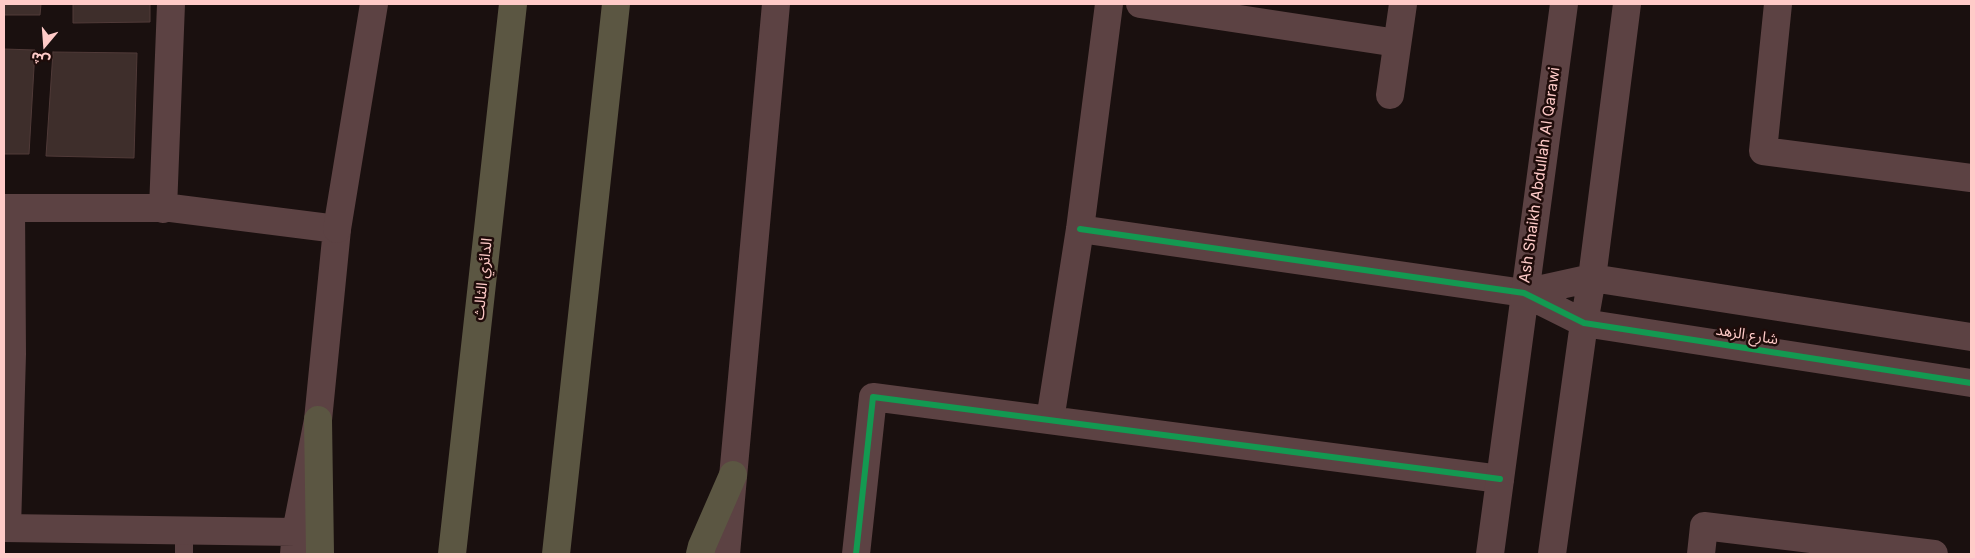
<!DOCTYPE html>
<meta charset="utf-8">
<style>
body{margin:0}
#map{position:relative;width:1975px;height:558px;overflow:hidden;background:#1a100f;font-family:Inter,"Noto Sans Arabic",sans-serif}
canvas{display:block}
.frame{position:absolute;inset:0;border:5px solid #ffcbc8;pointer-events:none}
.north{position:absolute;left:20px;top:20px;width:50px;height:50px;-webkit-text-stroke:4px #1f0c0a;paint-order:stroke;rotate:198deg;font-size:14px;font-weight:700;line-height:20px;text-align:center;color:#ffcbc8}
.north::after{content:'';display:block;margin:auto;width:18px;height:22px;background:#ffcbc8;clip-path:polygon(50% 0,100% 100%,50% 72%,0 100%)}
</style>
<div id="map">
<canvas width="1975" height="558"></canvas>
<div class="frame"></div>
<div class="north">ش</div>
</div>
<script>
const ctx = document.querySelector('canvas').getContext('2d');
ctx.lineJoin = 'round';
function fill(path, color) {
  ctx.fillStyle = color;
  ctx.fill(path, 'evenodd');
}
function toPath(rows) {
  const path = new Path2D();
  for (const r of rows) {
    path.moveTo(r[0], r[1]);
    for (let i = 2; i < r.length; i += 2) path.lineTo(r[i], r[i + 1]);
  }
  return path;
}
function trace(path, color, width, dash) {
  ctx.strokeStyle = color;
  ctx.lineWidth = width;
  ctx.lineCap = dash ? 'butt' : 'round';
  ctx.setLineDash(dash || []);
  ctx.stroke(path);
}
function drawText(font, color, halo, rows, align = 'center') {
  ctx.font = font + ' Inter,"Noto Sans Arabic",sans-serif';
  ctx.lineWidth = 5;
  ctx.setLineDash([]);
  ctx.textBaseline = 'middle';
  ctx.strokeStyle = halo;
  ctx.fillStyle = color;
  for (const [text, x, y, turn = 0] of rows) {
    ctx.save();
    ctx.translate(x, y);
    ctx.rotate((+turn || 0) * Math.PI / 180);
    ctx.textAlign = isNaN(turn) ? turn : align;
    if (halo) ctx.strokeText(text, 0, 0);
    ctx.fillText(text, 0, 0);
    ctx.restore();
  }
}
const building = toPath([
 [4,4,41,4,40,15,4,15,4,4],
 [73,4,150,4,150,22,73,23,73,4],
 [4,49,35,50,29,154,4,154,4,49],
 [53,52,137,53,134,158,46,156,53,52]
]);
fill(building, '#3e2e2b');
trace(building, '#503a38', 1);
trace(toPath([
 [184,554,184,531]
]), '#5c4243', 18);
trace(toPath([
 [1140,4,1397,43],
 [1778,4,1763,151,1971,178],
 [1390,95,1403,4],
 [4,208,171,208,337,229,318,420,296,532,294,554],
 [163,209,171,4],
 [1080,229,1524,293],
 [1050,420,1080,229,1109,4],
 [4,528,296,532],
 [7,528,12,354,11,208],
 [856,554,873,397,1500,479],
 [1701,554,1704,526,1934,554]
]), '#5c4243', 28);
trace(toPath([
 [337,229,374,4],
 [1524,293,1584,323,1971,383],
 [1524,293,1592,278,1971,337],
 [726,554,776,4],
 [1490,554,1564,4],
 [1552,554,1584,323,1592,278,1627,4]
]), '#5c4243', 28);
trace(toPath([
 [318,420,320,554],
 [452,554,513,4],
 [556,554,616,4],
 [700,554,702,546,733,475]
]), '#5b5642', 28);
trace(toPath([
 [1080,229,1524,293,1584,323,1971,383],
 [856,554,873,397,1500,479]
]), '#139951', 6);
drawText('15px', '#ffcbc8', '#1f0c0a', [
 ["Ash Shaikh Abdullah Al Qarawi",1540,175,-82],
 ["الدائري الثالث",483,279,-84],
 ["شارع الزهد",1747,335,9]
]);
</script>
